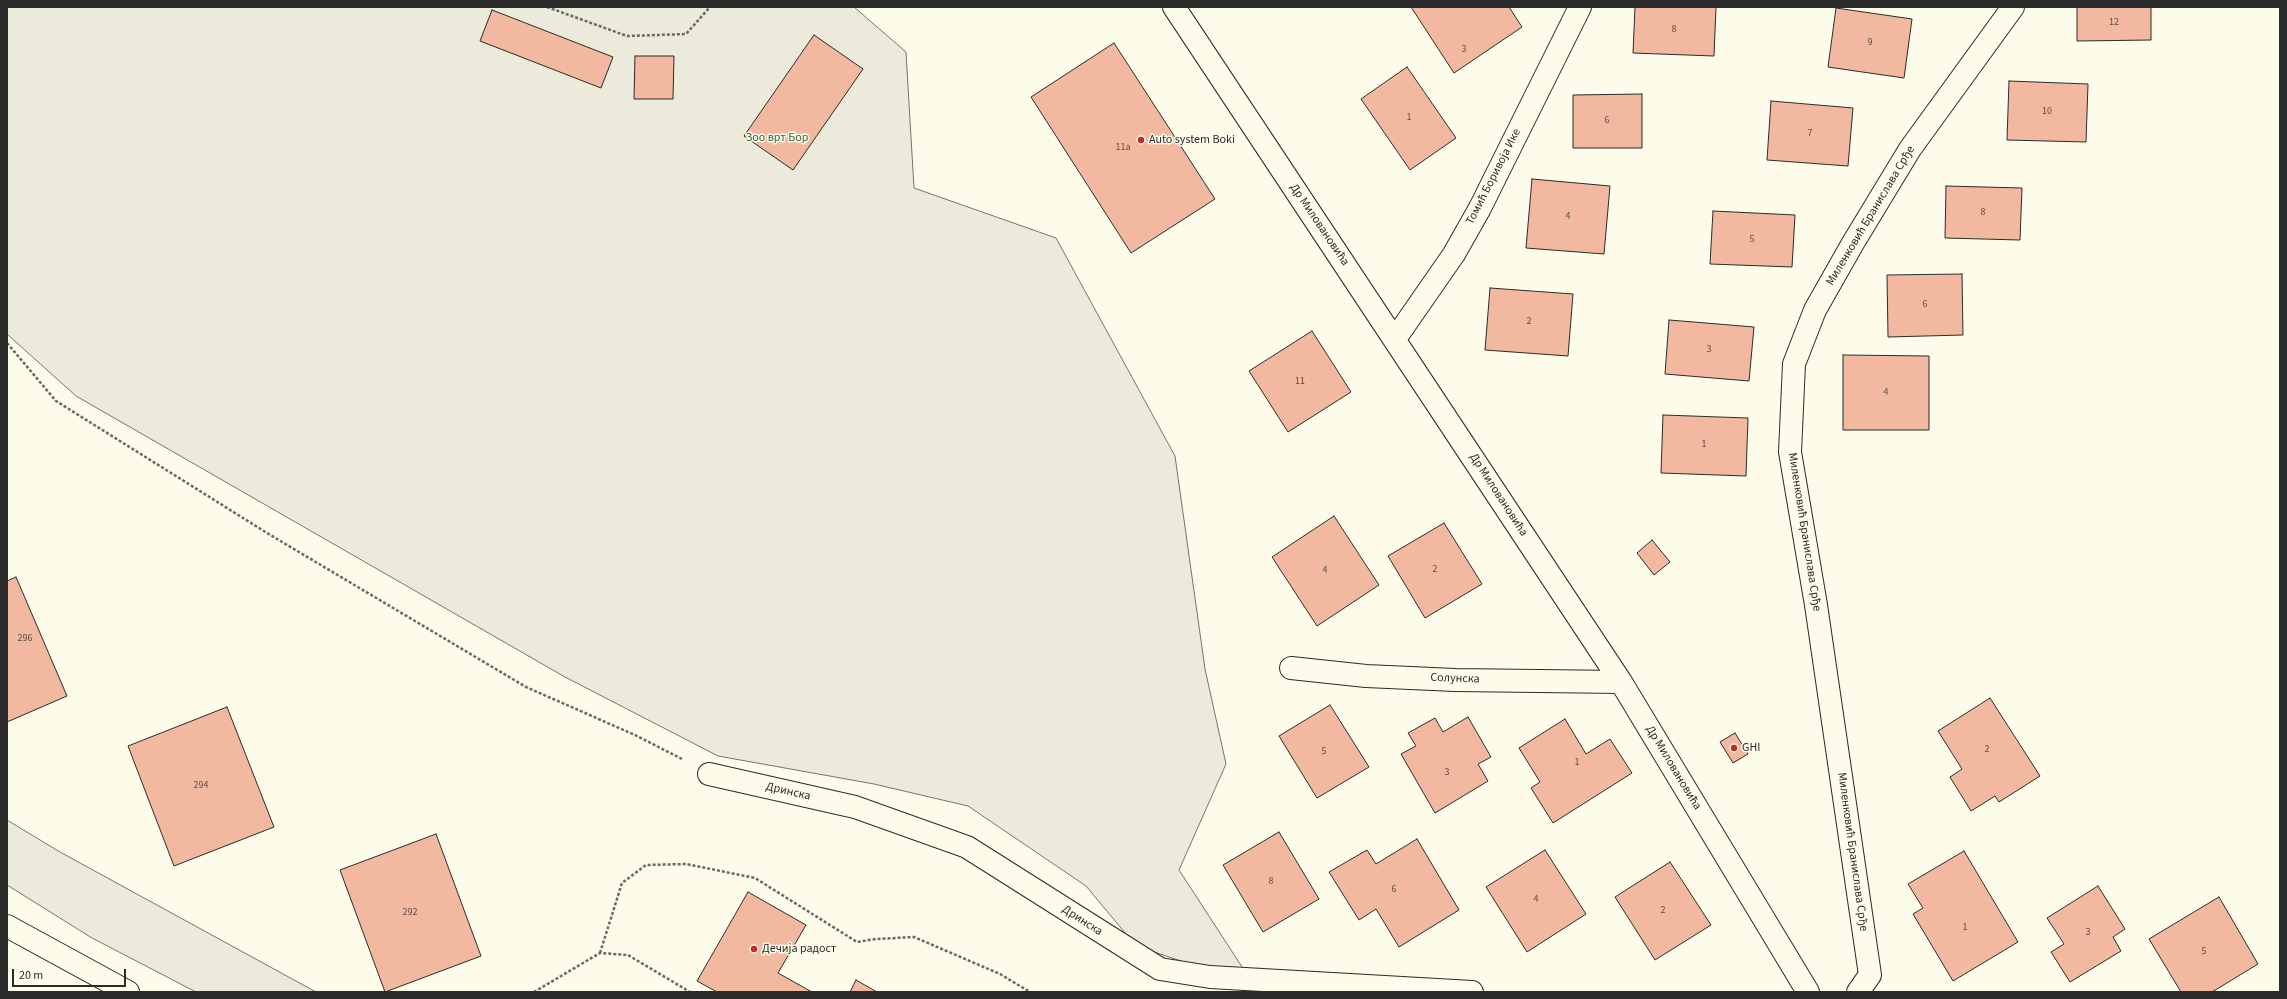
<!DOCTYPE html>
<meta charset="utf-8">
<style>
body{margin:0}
#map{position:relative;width:2287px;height:999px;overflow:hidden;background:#fdfbea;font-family:"Source Sans 3",sans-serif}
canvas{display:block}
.frame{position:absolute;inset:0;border:8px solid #2b2b2b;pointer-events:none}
.scale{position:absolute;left:12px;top:969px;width:114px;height:18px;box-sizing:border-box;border:2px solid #2b2b2b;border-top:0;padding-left:5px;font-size:12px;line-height:14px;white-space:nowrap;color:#2b2b2b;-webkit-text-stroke:3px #fdfbea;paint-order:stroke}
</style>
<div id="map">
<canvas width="2287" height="999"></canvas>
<div class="frame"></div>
<div class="scale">20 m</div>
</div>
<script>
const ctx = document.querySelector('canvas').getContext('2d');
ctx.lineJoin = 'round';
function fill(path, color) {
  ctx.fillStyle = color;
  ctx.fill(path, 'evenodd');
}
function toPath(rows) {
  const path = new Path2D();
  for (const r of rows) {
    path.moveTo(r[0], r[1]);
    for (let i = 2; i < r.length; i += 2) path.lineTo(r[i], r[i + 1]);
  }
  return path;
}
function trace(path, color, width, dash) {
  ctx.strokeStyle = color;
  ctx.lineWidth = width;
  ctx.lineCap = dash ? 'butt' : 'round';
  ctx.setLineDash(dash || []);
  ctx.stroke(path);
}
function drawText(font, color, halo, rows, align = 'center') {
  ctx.font = font + ' "Source Sans 3",sans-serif';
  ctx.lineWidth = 3;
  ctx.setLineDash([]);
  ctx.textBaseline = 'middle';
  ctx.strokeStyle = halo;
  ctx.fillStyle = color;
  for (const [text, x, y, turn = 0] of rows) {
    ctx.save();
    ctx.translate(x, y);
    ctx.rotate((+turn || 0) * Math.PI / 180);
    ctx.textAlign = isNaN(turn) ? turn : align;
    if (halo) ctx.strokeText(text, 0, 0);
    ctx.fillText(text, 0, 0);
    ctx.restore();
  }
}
const green = toPath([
 [7,7,854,7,906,52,914,188,1056,238,1175,456,1205,669,1226,764,1179,870,1246,973,1184,962,1136,946,1086,886,968,806,874,784,718,756,565,677,76,396,7,334,7,7]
]);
fill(green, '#ecebdb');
trace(green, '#74746e', 1);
const parking = toPath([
 [7,820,60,852,316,992,196,992,92,938,7,885,7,820]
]);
fill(parking, '#eceadb');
trace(parking, '#74746e', 1);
const building = toPath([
 [1411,7,1509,7,1522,27,1454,73,1411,7],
 [1635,7,1716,7,1714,56,1633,53,1635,7],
 [2077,7,2151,7,2151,40,2077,41,2077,7],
 [1836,8,1912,19,1904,78,1828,67,1836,8],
 [492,10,613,57,601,88,480,41,492,10],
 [814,35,863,69,793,170,744,136,814,35],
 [1114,43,1215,199,1131,253,1031,97,1114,43],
 [635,56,674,56,673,99,634,99,635,56],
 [1407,67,1456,138,1410,170,1361,99,1407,67],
 [2009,81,2088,84,2086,142,2007,140,2009,81],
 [1642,94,1642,148,1573,148,1573,95,1642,94],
 [1771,101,1853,108,1848,166,1767,160,1771,101],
 [1532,179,1610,186,1604,254,1526,248,1532,179],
 [1946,186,2022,188,2020,240,1945,238,1946,186],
 [1713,211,1795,215,1792,267,1710,264,1713,211],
 [1962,274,1963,335,1888,337,1887,275,1962,274],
 [1490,288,1573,294,1568,356,1485,350,1490,288],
 [1669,320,1754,327,1749,381,1665,374,1669,320],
 [1312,331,1351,392,1288,432,1249,371,1312,331],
 [1843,355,1929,356,1929,430,1843,430,1843,355],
 [1663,415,1748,418,1746,476,1661,473,1663,415],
 [1334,516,1379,585,1317,626,1272,557,1334,516],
 [1444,523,1482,584,1425,618,1388,556,1444,523],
 [1652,540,1670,562,1654,575,1637,553,1652,540],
 [16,577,67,696,7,722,7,581,16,577],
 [1990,698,2040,776,1999,802,1995,796,1971,811,1950,777,1962,769,1938,731,1990,698],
 [1330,705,1369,767,1317,798,1279,736,1330,705],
 [227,707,274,827,174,866,128,746,227,707],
 [1468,717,1491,757,1478,764,1488,781,1435,813,1401,754,1416,746,1408,733,1435,718,1443,732,1468,717],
 [1565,719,1586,754,1610,739,1632,773,1553,823,1531,788,1540,782,1519,748,1565,719],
 [1735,733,1748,754,1733,763,1720,742,1735,733],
 [1279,832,1319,899,1263,932,1223,865,1279,832],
 [436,834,481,956,385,992,340,870,436,834],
 [1417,839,1459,910,1399,947,1376,909,1359,920,1329,872,1367,850,1376,864,1417,839],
 [1545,850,1586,914,1527,952,1486,887,1545,850],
 [1964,851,2018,942,1953,981,1913,914,1923,908,1908,884,1964,851],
 [1670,862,1711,925,1655,960,1615,897,1670,862],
 [2098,886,2125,929,2113,937,2121,951,2070,982,2051,952,2064,944,2047,918,2098,886],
 [748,892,806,925,778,973,812,992,717,992,697,981,748,892],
 [2219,897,2258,964,2212,992,2181,992,2149,939,2219,897],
 [856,980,877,992,850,992,856,980]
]);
fill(building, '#f2b8a0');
trace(building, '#2b2b2b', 1);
const street = toPath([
 [1174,7,1621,682,1808,992],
 [1395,339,1454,254,1480,208,1580,7],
 [1291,668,1366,676,1455,680,1621,682],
 [709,774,855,807,967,847,1160,969,1210,977,1472,992],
 [7,926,128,992],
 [1858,992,1870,975,1816,605,1790,452,1794,364,1815,310,1853,243,1910,149,2013,7]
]);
trace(street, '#2b2b2b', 24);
trace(toPath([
 [547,7,627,36,686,34,710,7],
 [7,343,56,401,267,533,526,687,635,735,682,759],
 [600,953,622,883,646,865,686,864,755,878,857,942,876,939,914,937,1000,974,1030,992],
 [534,992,600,953,628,955,690,992]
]), '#6a6964', 2.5, [3, 2]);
trace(street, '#fdfbea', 22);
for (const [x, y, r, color] of [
 [1141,140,4,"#c62828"],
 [1734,748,4,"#c62828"],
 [754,949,4,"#c62828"]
]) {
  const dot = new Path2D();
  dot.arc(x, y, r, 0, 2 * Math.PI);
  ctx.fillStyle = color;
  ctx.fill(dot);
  trace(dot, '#fdfbea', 1.5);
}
drawText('10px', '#5d4e48', null, [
 ["12",2114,23],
 ["8",1674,30],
 ["9",1870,43],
 ["3",1464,50],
 ["10",2047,112],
 ["1",1409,118],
 ["6",1607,121],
 ["7",1810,134],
 ["11a",1123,148],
 ["8",1983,213],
 ["4",1568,217],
 ["5",1752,240],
 ["6",1925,305],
 ["2",1529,322],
 ["3",1709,350],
 ["11",1300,382],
 ["4",1886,393],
 ["1",1704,445],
 ["2",1435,570],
 ["4",1325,571],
 ["296",25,639],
 ["2",1987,750],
 ["5",1324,752],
 ["1",1577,763],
 ["3",1447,773],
 ["294",201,786],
 ["8",1271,882],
 ["6",1394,890],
 ["4",1536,900],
 ["2",1663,911],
 ["292",410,913],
 ["1",1965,928],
 ["3",2088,933],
 ["5",2204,952]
]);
drawText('12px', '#34623c', '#fdfbea', [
 ["Зоо врт Бор",777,138]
]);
drawText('12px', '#2b2b2b', '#fdfbea', [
 ["Auto system Boki",1149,140],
 ["GHI",1742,748],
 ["Дечија радост",762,949]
], 'left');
drawText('12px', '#2b2b2b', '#fdfbea', [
 ["Томић Боривоја Ике",1494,177,-63],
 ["Миленковић Бранислава Срђе",1871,216,-59],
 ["Др Миловановића",1319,225,56],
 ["Др Миловановића",1498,495,57],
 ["Миленковић Бранислава Срђе",1804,532,81],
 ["Солунска",1455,679,2],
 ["Др Миловановића",1673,768,59],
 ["Дринска",788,792,13],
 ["Миленковић Бранислава Срђе",1852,852,82],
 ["Дринска",1082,921,33]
]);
</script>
